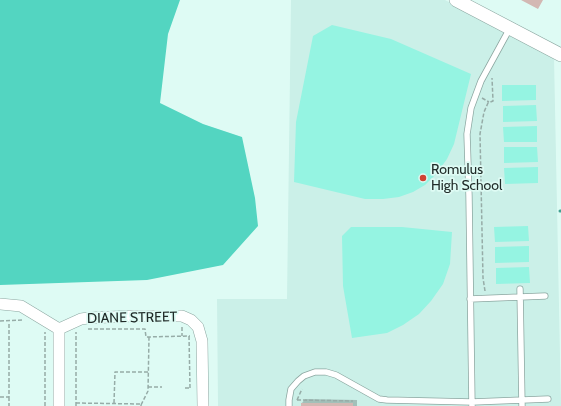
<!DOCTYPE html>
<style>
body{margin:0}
canvas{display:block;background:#defbf4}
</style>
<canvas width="561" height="406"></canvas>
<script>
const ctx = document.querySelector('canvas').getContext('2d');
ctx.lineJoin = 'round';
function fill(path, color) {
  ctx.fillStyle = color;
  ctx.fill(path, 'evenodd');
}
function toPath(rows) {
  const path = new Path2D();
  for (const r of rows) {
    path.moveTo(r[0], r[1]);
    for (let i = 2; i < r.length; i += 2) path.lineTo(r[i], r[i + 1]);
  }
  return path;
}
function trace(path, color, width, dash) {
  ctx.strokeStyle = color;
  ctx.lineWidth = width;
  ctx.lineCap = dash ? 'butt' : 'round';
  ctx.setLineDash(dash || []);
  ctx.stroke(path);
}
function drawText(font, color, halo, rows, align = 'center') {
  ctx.font = font + ' Cabin,sans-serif';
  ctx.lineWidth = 3.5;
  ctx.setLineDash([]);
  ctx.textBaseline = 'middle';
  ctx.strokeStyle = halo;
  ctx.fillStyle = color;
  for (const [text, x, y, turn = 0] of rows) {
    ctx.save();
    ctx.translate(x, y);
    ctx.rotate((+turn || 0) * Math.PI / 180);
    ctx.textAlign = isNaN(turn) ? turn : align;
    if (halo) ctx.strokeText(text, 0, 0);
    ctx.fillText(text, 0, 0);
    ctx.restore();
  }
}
fill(toPath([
 [291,0,445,0,554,57,561,406,218,406,217,299,287,299]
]), '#cbf0e8');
fill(toPath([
 [332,25,391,39,471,74,454,144,447,159,436,174,425,185,413,192,399,197,383,199,365,199,294,182,296,122,313,36],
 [536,85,536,100,502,101,502,85],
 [536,105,537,121,503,122,503,106],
 [537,126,537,142,504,142,503,127],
 [504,147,537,147,538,162,504,163],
 [538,167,538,183,505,184,504,168],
 [528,226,529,241,495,242,494,227],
 [351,227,402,227,452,232,450,264,443,284,431,301,419,314,403,325,387,333,352,338,343,286,342,236],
 [529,246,529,262,495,263,495,247],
 [529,267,530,283,496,284,496,268]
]), '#95f4e2');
fill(toPath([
 [0,0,180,0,168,34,160,103,203,124,242,137,255,198,258,226,223,265,147,280,0,285]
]), '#53d5c1');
fill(toPath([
 [305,399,357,400,357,406,302,406,302,403]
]), '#0003');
trace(toPath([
 [560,211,561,211]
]), '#42a192', 3);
fill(toPath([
 [521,0,543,0,538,9],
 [301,403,353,403,353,406,301,406]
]), '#d3b8b3');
const service = toPath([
 [520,289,522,406],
 [470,299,545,296],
 [289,406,289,400,291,389,298,381,304,376,315,372,326,372,336,375,379,399,387,400,472,402,548,399],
 [472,406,469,196,467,134,471,108,481,81,510,28]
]);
const minor = toPath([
 [0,304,21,306,59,329,81,319,88,318,132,316,182,316,191,320,198,327,202,341,203,406],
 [59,329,59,406]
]);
const tertiary = toPath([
 [456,0,561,55]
]);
trace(service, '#8ca7a1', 7);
trace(minor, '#8ca7a1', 12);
trace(tertiary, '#8ca7a1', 14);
trace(toPath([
 [482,98,489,102],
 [481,189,495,188],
 [485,291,483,278,480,134,484,112,488,103,493,101,492,78],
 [0,321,24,320],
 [182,327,182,336],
 [88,329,145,329,146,337,190,336],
 [189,336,190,388],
 [148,387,162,387],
 [185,388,190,388],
 [0,397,9,397,9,322],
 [9,397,9,406],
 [297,400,353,401],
 [297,400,302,389],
 [76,403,141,404,141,406],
 [114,403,115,372,148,372],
 [141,405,148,391,149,337],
 [45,406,45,332],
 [76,406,76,332]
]), '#96aca7', 1.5, [4, 2]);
trace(service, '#fff', 5.5);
trace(minor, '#fff', 11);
trace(tertiary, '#fff', 13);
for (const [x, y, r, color] of [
 [423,178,4,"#d04333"]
]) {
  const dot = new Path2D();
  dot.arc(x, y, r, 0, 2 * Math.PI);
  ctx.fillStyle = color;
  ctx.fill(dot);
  trace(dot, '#defbf4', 1.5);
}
drawText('14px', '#202b28', '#defbf4', [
 ["Romulus",431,170],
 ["High School",431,186]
], 'left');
drawText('14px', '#202b28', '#defbf4', [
 ["DIANE STREET",132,318,-1]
]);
</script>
